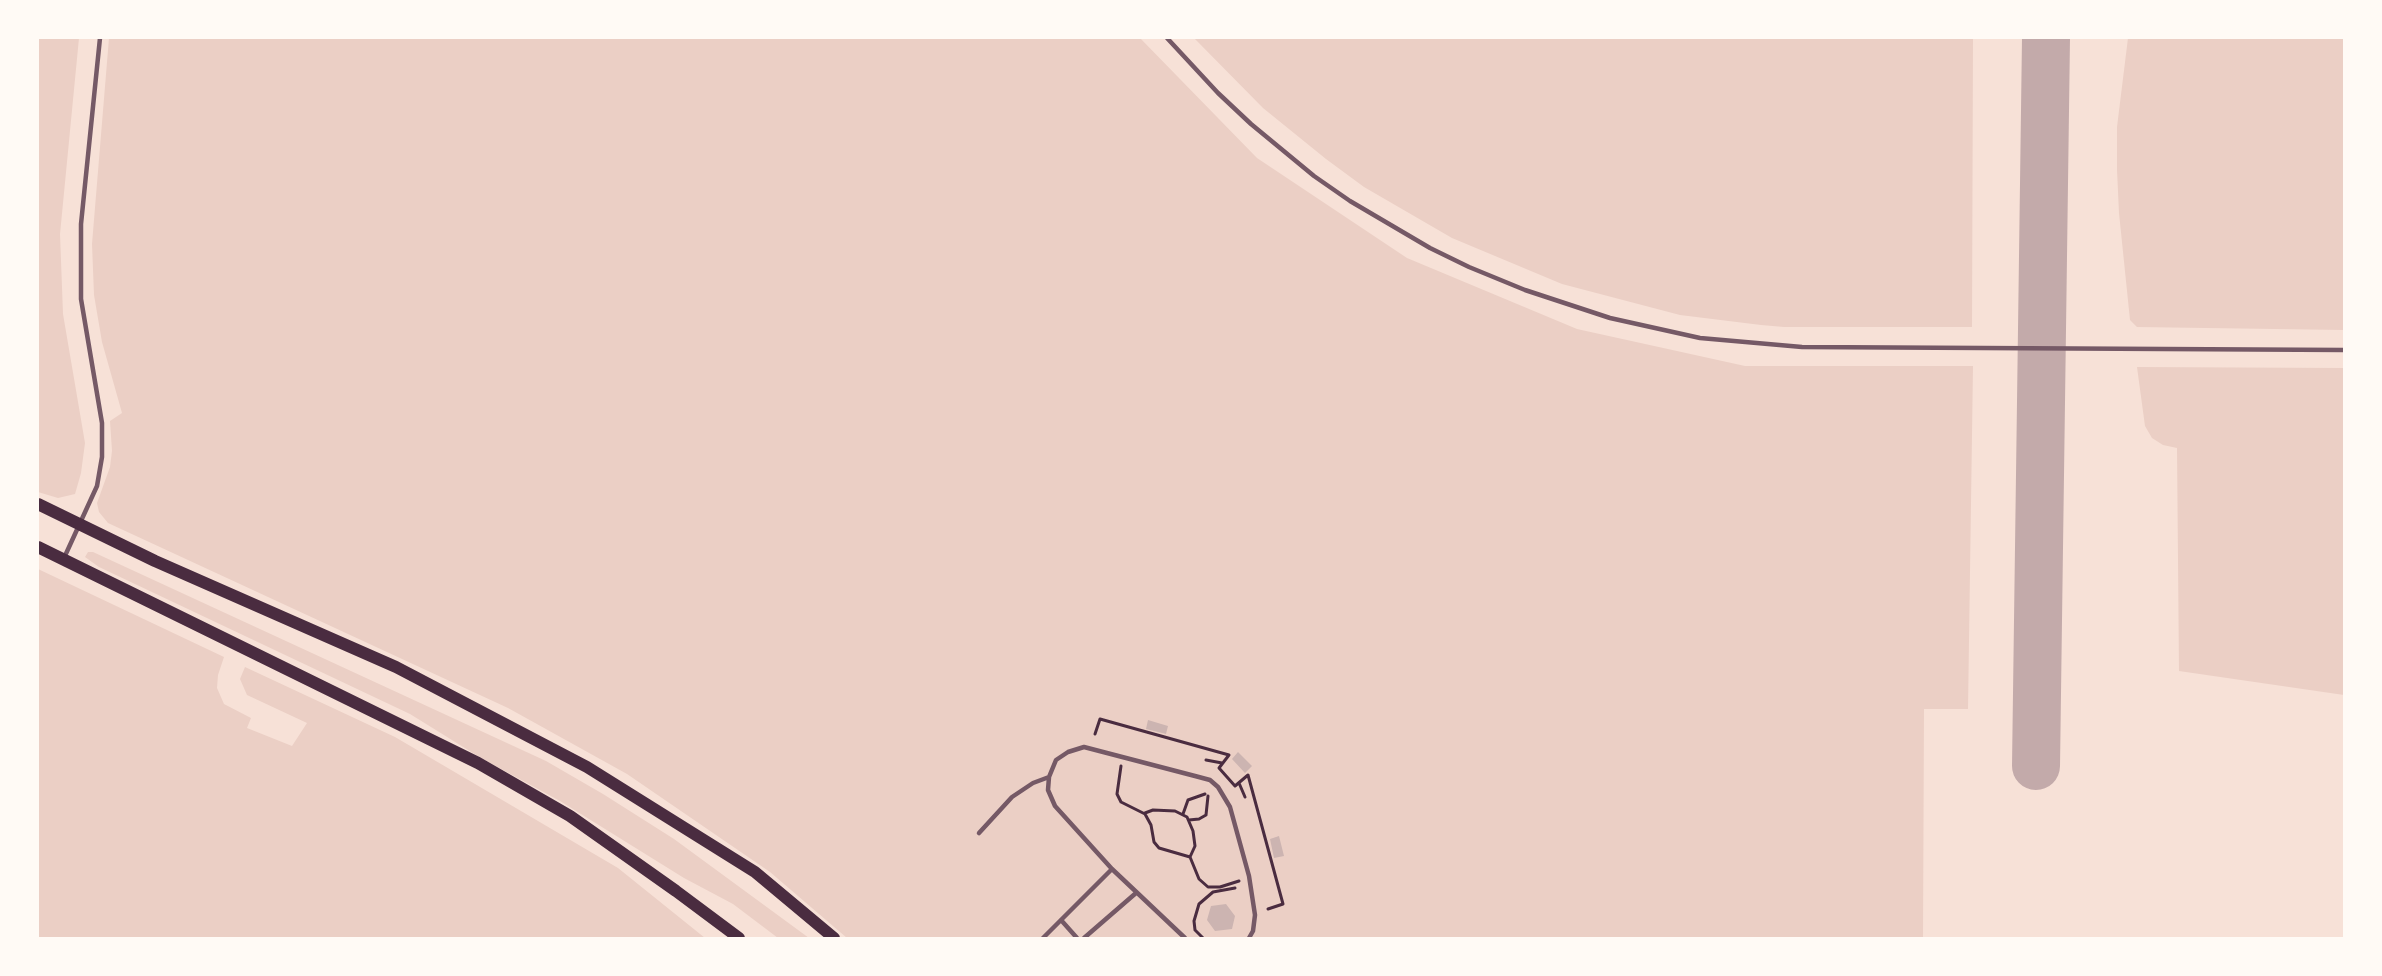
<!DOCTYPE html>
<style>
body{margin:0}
#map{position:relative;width:2382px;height:976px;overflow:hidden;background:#f7e1d7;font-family:Poppins,sans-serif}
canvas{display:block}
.frame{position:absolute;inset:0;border:39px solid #fffaf5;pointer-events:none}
</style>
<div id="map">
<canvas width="2382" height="976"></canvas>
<div class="frame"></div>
</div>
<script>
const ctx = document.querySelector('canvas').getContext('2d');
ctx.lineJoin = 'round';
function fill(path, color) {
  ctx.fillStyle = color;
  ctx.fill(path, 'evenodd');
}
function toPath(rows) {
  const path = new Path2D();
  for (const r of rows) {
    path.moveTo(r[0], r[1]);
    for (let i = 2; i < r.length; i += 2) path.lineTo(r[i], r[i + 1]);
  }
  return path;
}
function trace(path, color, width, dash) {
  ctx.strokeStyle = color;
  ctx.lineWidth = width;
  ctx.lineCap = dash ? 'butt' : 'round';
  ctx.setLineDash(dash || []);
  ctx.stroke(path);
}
fill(toPath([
 [38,38,79,38,60,234,63,314,85,443,81,473,75,494,58,498,38,492],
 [109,38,1140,38,1257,158,1407,258,1577,329,1745,366,1973,366,1968,709,1924,709,1923,938,847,938,770,872,627,774,508,708,108,523,99,512,97,503,110,467,112,451,110,421,122,413,102,342,94,295,92,244],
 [1194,38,1973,38,1972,327,1784,327,1761,325,1680,315,1562,284,1452,238,1364,187,1326,159,1263,108],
 [2128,38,2344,38,2344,330,2137,327,2130,320,2119,213,2117,170,2117,127],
 [2137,367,2344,368,2344,695,2179,671,2177,448,2163,445,2152,438,2145,426],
 [88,552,93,552,546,761,603,794,674,839,809,938,778,938,733,904,684,878,560,801,481,758,410,714,99,567,85,557],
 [38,569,224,657,218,675,217,688,224,704,251,718,247,728,292,746,307,723,247,695,240,679,245,667,395,737,618,868,705,938,38,938]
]), '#ebcfc5');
trace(toPath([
 [2036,766,2046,38]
]), '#c3aaaa', 48);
fill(toPath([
 [1148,720,1168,726,1166,734,1146,729],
 [1238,752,1252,766,1245,773,1232,759],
 [1279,836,1284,856,1274,858,1270,839],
 [1226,904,1235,916,1232,929,1215,931,1207,920,1211,906]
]), '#ccb4b1');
trace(toPath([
 [1095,734,1100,719,1229,755,1219,768,1235,786,1248,775,1283,904,1268,909],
 [1206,760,1222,763],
 [1121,766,1117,794,1121,802,1145,814,1151,825,1154,842,1159,848,1190,857,1199,879,1208,887,1220,887,1239,881],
 [1239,783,1245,797],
 [1145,813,1153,810,1175,811,1187,817,1193,831,1195,846,1190,857],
 [1183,814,1188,800,1205,794],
 [1189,820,1199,819,1206,815,1208,796],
 [1203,938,1195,930,1194,921,1199,904,1213,892,1235,888]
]), '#4a2c40', 3);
trace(toPath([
 [1167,38,1218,93,1251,124,1314,176,1350,201,1430,248,1469,267,1525,290,1610,318,1700,338,1802,347,2344,350],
 [64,558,97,486,102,457,102,423,81,299,81,224,100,38],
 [979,833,1012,797,1033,783,1049,777],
 [1061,920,1077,938],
 [1043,938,1112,869],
 [1084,938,1136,893],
 [1185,938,1112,869,1055,806,1048,790,1049,777,1056,760,1068,752,1084,747,1195,776,1210,780,1218,787,1230,807,1249,876,1255,915,1253,931,1249,938]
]), '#755966', 4.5);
trace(toPath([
 [38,504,155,561,396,667,587,767,755,872,834,938],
 [38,547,478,763,570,816,676,891,739,938]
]), '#4a2c40', 12);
</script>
